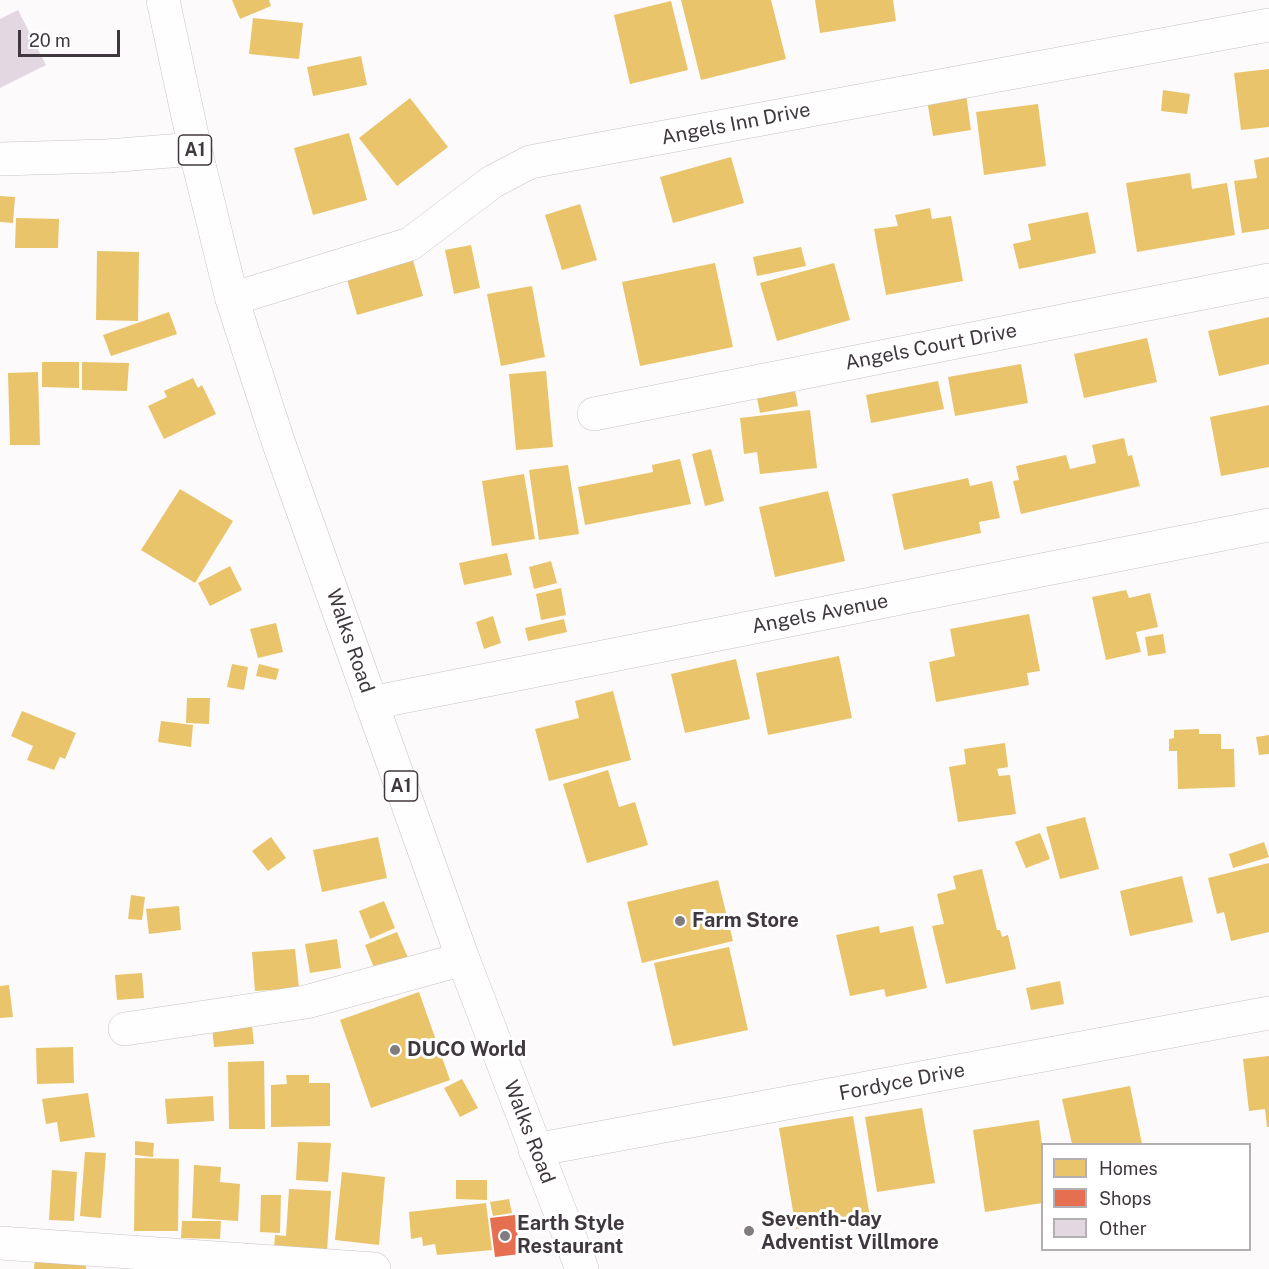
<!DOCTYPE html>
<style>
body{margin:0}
#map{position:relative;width:1269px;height:1269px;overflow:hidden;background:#fcfafb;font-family:"Public Sans",sans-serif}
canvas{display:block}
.legend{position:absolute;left:1041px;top:1143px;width:210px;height:108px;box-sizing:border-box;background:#fff;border:2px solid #b3afb2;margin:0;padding:8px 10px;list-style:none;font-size:18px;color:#40383f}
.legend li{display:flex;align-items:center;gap:12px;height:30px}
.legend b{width:30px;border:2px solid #b3afb2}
.scale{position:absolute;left:18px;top:30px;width:102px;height:27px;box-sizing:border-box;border:3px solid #40383f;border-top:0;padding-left:8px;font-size:18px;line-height:21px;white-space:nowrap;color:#40383f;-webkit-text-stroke:4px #fff;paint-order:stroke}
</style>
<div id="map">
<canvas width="1269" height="1269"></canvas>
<ul class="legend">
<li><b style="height:16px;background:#e9c46a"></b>Homes</li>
<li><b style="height:16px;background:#e76f51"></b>Shops</li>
<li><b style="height:16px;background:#e3d8e1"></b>Other</li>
</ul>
<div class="scale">20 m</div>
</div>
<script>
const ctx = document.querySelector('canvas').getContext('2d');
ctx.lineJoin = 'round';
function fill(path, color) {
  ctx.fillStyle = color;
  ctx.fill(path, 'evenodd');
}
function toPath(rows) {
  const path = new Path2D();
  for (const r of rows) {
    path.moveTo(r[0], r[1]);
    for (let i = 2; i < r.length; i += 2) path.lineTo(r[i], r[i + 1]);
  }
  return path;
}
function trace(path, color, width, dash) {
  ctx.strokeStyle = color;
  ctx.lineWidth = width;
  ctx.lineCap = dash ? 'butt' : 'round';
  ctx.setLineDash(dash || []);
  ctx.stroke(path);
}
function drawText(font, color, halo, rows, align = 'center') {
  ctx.font = font + ' "Public Sans",sans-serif';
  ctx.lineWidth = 6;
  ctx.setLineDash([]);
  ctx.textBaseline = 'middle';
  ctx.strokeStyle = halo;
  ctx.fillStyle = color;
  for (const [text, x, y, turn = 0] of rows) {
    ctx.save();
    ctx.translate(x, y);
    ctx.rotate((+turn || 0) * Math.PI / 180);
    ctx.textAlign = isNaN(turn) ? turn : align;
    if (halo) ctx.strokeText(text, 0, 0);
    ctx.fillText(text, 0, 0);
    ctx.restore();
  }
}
fill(toPath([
 [232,0,269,0,271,6,240,19],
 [681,0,771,0,786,59,701,80],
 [815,0,893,0,896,21,820,33],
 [671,1,688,70,630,84,614,15],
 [253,18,303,23,299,59,249,54],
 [361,56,367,85,313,96,307,67],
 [1269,69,1269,127,1241,130,1234,73],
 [1163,90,1190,94,1187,114,1161,111],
 [966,94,971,130,933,136,927,100],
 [410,98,448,147,397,186,359,138],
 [1038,104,1046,166,984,175,976,112],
 [349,133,367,200,313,215,294,148],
 [731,157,744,203,673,223,660,177],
 [1269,157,1269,229,1242,233,1234,181,1257,178,1254,160],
 [1190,173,1192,189,1227,183,1235,235,1137,252,1126,183],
 [0,196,15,197,13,223,0,222],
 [580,204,597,260,562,270,545,215],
 [930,208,932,219,951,216,963,281,886,295,874,229,898,226,895,215],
 [1088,212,1096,253,1019,269,1013,244,1031,240,1028,224],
 [16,218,59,219,58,248,15,248],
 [471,245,480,288,454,294,445,250],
 [801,247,806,266,757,276,753,257],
 [97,251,139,252,138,321,96,320],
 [411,253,423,296,357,315,345,272],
 [715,263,733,347,640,366,622,282],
 [834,263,850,320,777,341,760,283],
 [532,286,545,357,501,366,487,294],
 [169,312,177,334,111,356,103,335],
 [1269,317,1269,364,1219,376,1208,331],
 [1147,338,1157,382,1084,398,1074,354],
 [42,362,79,362,79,388,42,387],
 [82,362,129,363,127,391,82,390],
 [1021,364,1028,403,955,416,948,377],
 [546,371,553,447,516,450,509,374],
 [38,372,40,445,10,445,8,373],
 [193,378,198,388,202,385,216,414,164,439,148,406,167,397,164,391],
 [938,381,944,409,871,423,866,395],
 [794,385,798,406,760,413,756,393],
 [1269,405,1269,467,1221,476,1210,417],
 [810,410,817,468,760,474,757,452,744,454,740,418],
 [1124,438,1128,456,1132,455,1140,486,1021,514,1013,481,1019,480,1016,466,1066,455,1070,469,1096,463,1092,445],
 [711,449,724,501,705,506,692,454],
 [680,459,691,504,585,525,578,487,653,472,652,465],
 [568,465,579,534,539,540,529,470],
 [524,474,535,539,492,546,482,481],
 [968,478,970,486,992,481,1000,518,979,522,981,533,904,550,892,494],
 [180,489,233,521,195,583,141,550],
 [828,491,845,561,775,577,759,507],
 [507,553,512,575,464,585,459,563],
 [551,561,557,583,534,589,529,567],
 [230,566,242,590,210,606,198,583],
 [561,588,566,615,541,620,536,594],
 [1126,590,1129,598,1150,593,1158,627,1136,632,1141,652,1106,660,1092,597],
 [1029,614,1040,671,1027,673,1029,685,936,702,929,662,955,656,950,629],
 [493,616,501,643,484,649,476,622],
 [564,619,567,632,528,641,525,628],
 [276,623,283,652,258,658,250,629],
 [1163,634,1166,653,1148,656,1145,637],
 [839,656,852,718,768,735,756,673],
 [736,659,750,719,685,733,671,674],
 [232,664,248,667,244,690,227,687],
 [259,664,279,669,276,680,256,676],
 [613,691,631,760,549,781,535,729,579,718,575,701],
 [187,698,210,698,209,724,186,723],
 [22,711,76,733,65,759,60,757,54,770,27,760,33,746,11,736],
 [161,721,193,725,191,747,158,742],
 [1199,729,1199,734,1221,734,1221,749,1234,749,1235,787,1178,789,1177,751,1169,751,1169,739,1174,738,1174,730],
 [1269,735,1269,754,1259,755,1256,737],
 [1005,743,1008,767,997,769,999,776,1010,775,1016,814,958,822,949,767,966,764,964,749],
 [608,770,619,807,635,802,648,845,587,863,563,784],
 [1085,817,1099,869,1060,879,1046,827],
 [1040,833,1050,859,1026,868,1015,842],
 [271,837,286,858,268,871,252,851],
 [378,837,387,878,322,892,313,850],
 [1264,842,1269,857,1233,868,1229,854],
 [1269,863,1269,932,1231,941,1224,912,1217,914,1208,878],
 [982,869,997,930,1000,930,1002,937,1008,935,1016,969,946,984,932,926,944,924,937,894,956,889,953,876],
 [1182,876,1193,922,1130,936,1120,891],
 [718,880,733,941,642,963,627,902],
 [131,895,145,897,142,920,128,919],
 [384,901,395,928,370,939,359,911],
 [179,906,181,930,149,934,146,909],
 [879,926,880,933,913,926,927,988,886,997,884,989,850,996,836,935],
 [397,932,411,965,378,978,365,945],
 [337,939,341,968,310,973,305,944],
 [729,947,748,1030,673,1046,654,963],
 [295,949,299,988,255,991,252,952],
 [142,973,144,998,117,1000,115,975],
 [1060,981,1064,1004,1031,1010,1026,988],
 [9,985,13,1017,0,1018,0,986],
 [419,992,450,1080,371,1108,340,1020],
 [252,1025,254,1044,214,1047,212,1028],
 [73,1047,74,1083,37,1084,36,1048],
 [1269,1056,1269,1127,1267,1127,1265,1109,1249,1111,1243,1059],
 [264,1061,265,1129,229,1129,228,1062],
 [286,1075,309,1075,309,1083,330,1083,330,1126,271,1127,271,1085,287,1084],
 [462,1079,478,1108,460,1117,444,1088],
 [1130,1086,1142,1144,1072,1144,1062,1099],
 [88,1093,95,1137,60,1142,57,1122,46,1124,42,1099],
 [213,1096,214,1121,167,1124,165,1099],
 [922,1108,935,1183,877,1192,865,1117],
 [853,1116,870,1217,796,1229,779,1128],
 [1039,1120,1042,1144,1042,1203,985,1212,973,1130],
 [135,1141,154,1143,153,1157,135,1155],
 [298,1142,331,1143,328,1182,296,1180],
 [85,1152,106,1153,101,1218,80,1216],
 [135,1158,179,1159,178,1231,134,1231],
 [194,1165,221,1167,220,1182,240,1184,238,1221,192,1218],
 [52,1170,77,1172,74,1221,49,1220],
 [342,1172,385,1177,379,1245,335,1240],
 [456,1180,487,1180,487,1200,456,1199],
 [289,1189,331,1191,327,1251,274,1248,275,1235,286,1236],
 [261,1195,281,1195,280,1233,260,1232],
 [509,1199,512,1213,493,1216,490,1202],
 [486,1203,492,1250,437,1255,435,1244,423,1246,422,1237,411,1239,409,1212],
 [182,1221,221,1221,220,1239,181,1238],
 [35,1260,86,1261,86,1269,34,1269]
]), '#e9c46a');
fill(toPath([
 [515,1215,520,1254,495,1257,490,1218]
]), '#e76f51');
fill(toPath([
 [18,10,46,65,0,88,0,19]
]), '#e3d8e1');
const minor = toPath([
 [0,159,107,156,195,149],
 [232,299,410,244,492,182,530,162,1269,25],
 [594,414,1269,280],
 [371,703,1269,525],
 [125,1029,306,1002,463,959],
 [535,1150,1269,1013],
 [0,1243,374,1269]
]);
const primary = toPath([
 [163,0,195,149,232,299,278,441,463,959,582,1269]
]);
trace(minor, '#c8c3c7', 34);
trace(primary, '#c8c3c7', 34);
trace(minor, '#fffefe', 33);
trace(primary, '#fffefe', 33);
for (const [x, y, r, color] of [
 [680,921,6,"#827c81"],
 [395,1050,6,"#827c81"],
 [749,1231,6,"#827c81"],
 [505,1236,6,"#827c81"]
]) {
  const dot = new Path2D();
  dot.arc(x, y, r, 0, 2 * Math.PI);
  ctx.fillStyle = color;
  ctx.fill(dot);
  trace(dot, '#fff', 2);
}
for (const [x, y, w] of [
 [195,150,33],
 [401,786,33]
]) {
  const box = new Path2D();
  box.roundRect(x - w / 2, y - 15, w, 30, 4.5);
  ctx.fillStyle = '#fff';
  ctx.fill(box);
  trace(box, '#40383f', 1.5);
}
drawText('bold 18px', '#40383f', null, [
 ["A1",195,150],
 ["A1",401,786]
]);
drawText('20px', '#40383f', '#fff', [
 ["Angels Inn Drive",736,124,-11],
 ["Angels Court Drive",931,347,-11],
 ["Angels Avenue",820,614,-11],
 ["Walks Road",350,641,71],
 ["Fordyce Drive",902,1082,-11],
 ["Walks Road",529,1132,69]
]);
drawText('bold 20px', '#40383f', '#fff', [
 ["Farm Store",692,921],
 ["DUCO World",407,1050],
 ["Seventh-day",761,1220],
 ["Adventist Villmore",761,1243],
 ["Earth Style",517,1224],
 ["Restaurant",517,1247]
], 'left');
</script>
